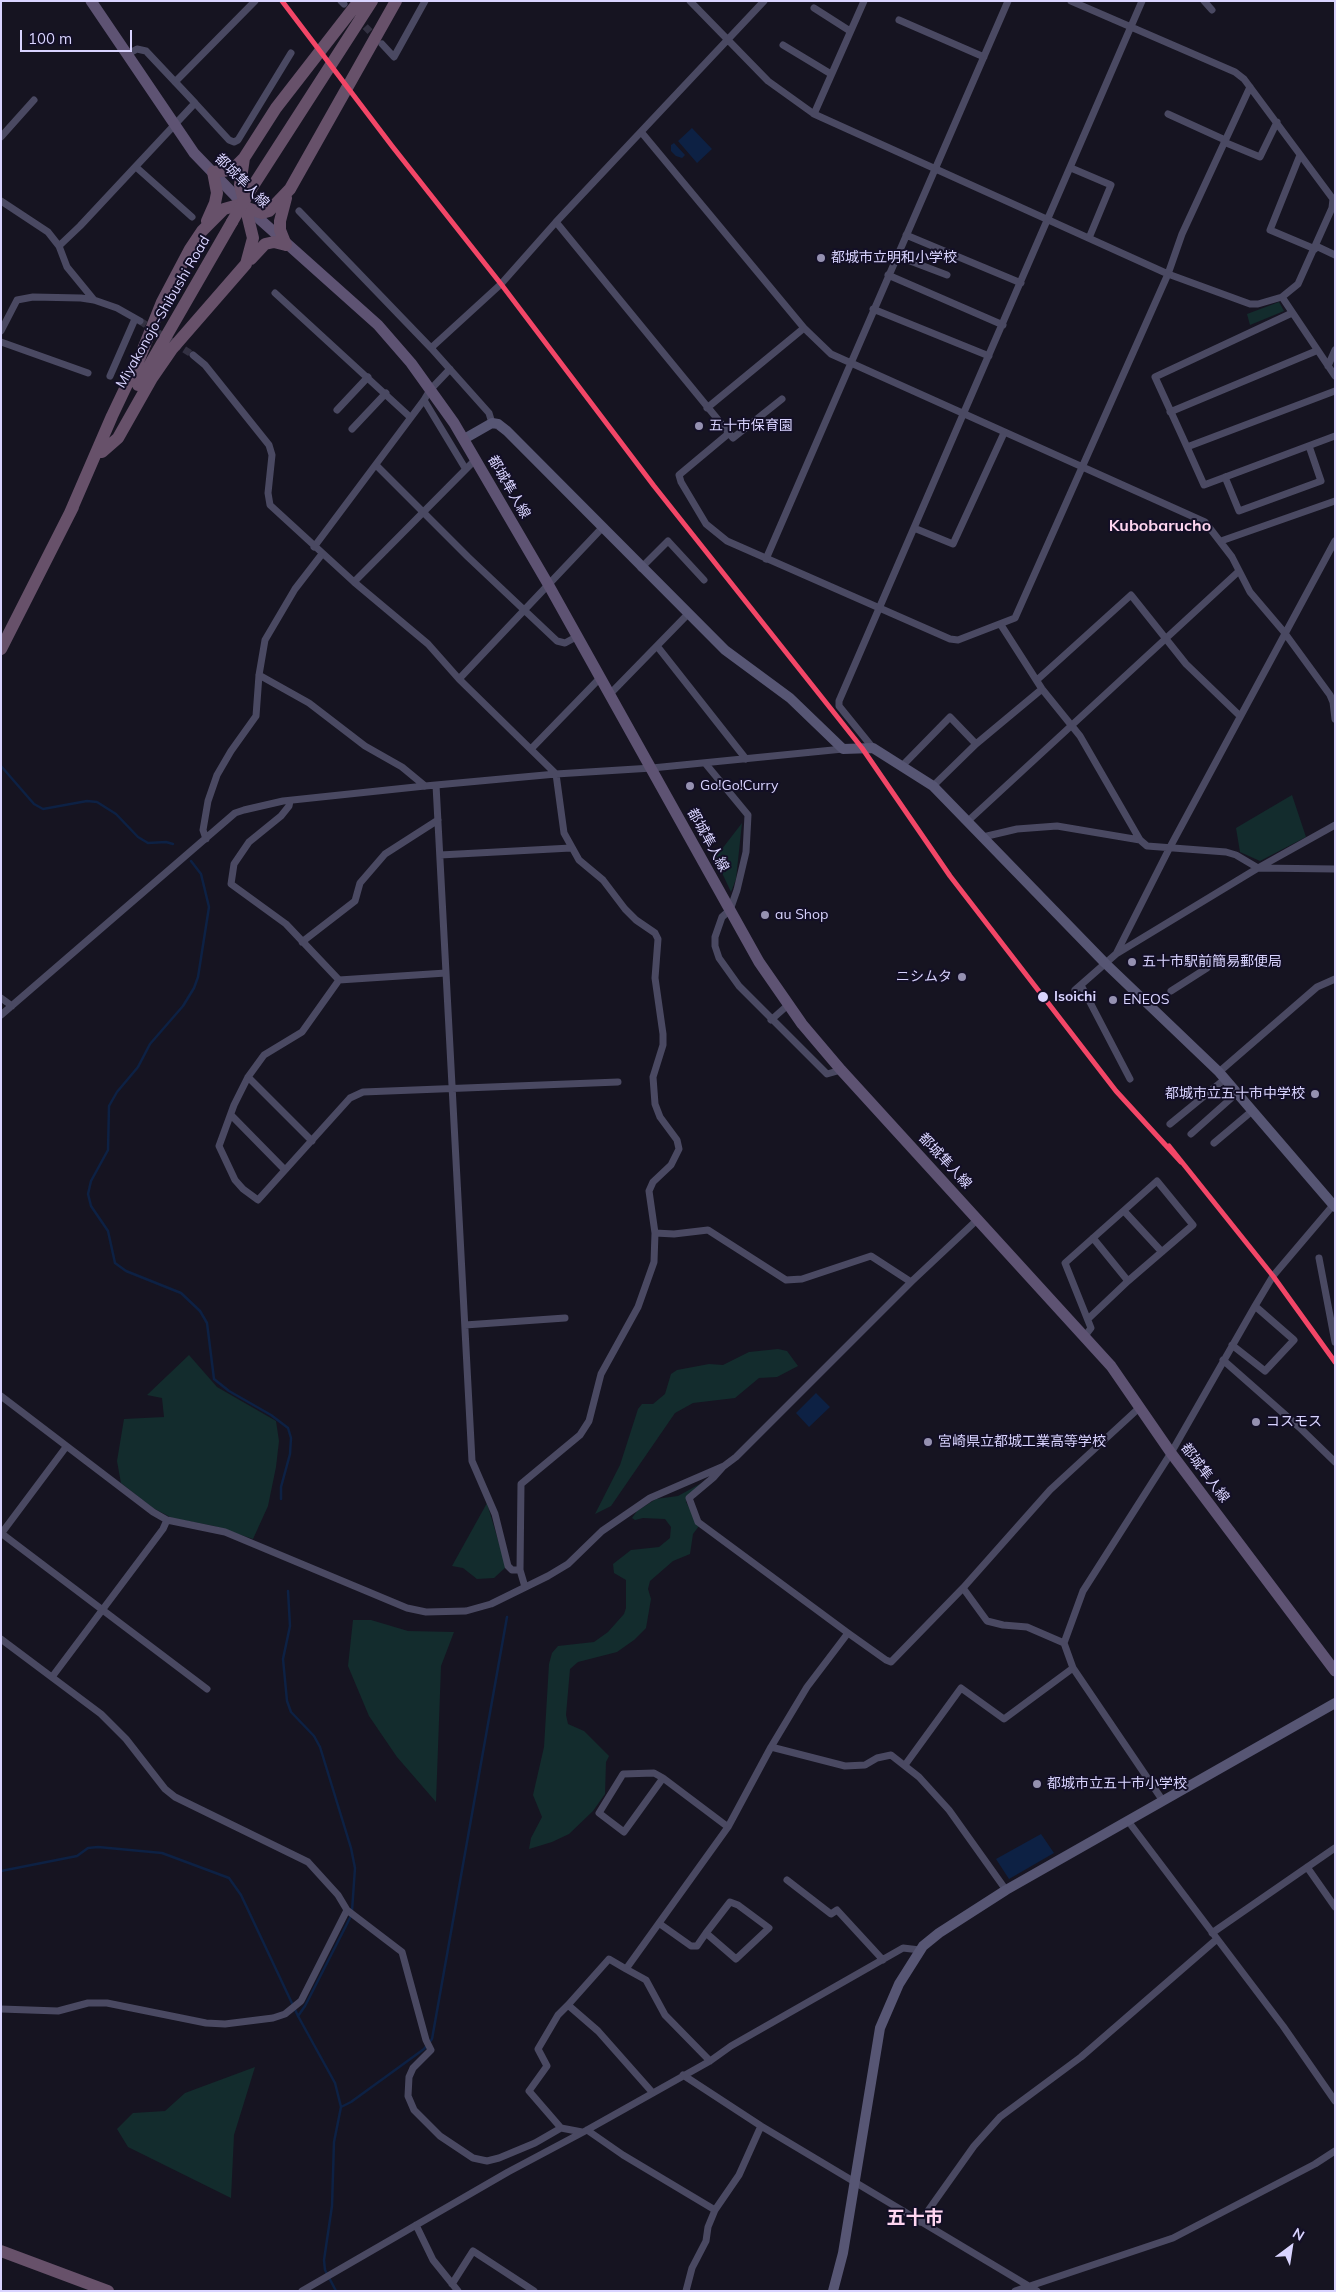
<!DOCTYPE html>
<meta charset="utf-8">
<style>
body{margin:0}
#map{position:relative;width:1336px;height:2292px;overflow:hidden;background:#161421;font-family:Mulish,sans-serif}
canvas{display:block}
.frame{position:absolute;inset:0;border:2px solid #d9d4ff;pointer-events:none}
.north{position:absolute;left:1266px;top:2222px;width:50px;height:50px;-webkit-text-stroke:4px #130f26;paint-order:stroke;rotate:31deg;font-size:14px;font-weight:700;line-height:20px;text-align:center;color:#d9d4ff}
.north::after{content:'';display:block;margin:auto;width:18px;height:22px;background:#d9d4ff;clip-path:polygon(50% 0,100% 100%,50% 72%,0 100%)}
.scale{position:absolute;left:20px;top:30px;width:112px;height:22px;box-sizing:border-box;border:2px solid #d9d4ff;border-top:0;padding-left:6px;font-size:15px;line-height:18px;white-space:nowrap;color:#d9d4ff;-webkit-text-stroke:4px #130f26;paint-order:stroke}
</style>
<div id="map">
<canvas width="1336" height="2292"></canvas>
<div class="frame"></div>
<div class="north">N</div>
<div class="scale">100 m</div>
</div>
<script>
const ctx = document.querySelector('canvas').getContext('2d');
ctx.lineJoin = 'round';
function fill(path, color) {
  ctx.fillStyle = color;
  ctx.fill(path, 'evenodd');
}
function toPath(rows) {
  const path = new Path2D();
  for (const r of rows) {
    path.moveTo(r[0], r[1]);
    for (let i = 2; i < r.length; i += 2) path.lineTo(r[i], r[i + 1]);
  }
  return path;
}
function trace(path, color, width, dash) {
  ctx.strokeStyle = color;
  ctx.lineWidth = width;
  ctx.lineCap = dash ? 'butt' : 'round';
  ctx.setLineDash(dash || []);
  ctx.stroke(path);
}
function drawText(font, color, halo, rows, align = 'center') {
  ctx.font = font + ' Mulish,"Noto Sans JP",sans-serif';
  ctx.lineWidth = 4;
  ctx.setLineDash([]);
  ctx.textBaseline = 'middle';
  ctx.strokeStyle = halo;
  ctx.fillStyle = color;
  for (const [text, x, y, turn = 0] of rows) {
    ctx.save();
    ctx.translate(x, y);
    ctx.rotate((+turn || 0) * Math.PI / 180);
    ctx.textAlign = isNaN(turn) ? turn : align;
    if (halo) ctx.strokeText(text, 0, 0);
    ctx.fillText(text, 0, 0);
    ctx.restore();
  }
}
fill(toPath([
 [1279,302,1284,311,1250,325,1247,314],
 [1292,795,1306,837,1260,861,1240,852,1236,828],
 [742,823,736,879,731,892,715,858],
 [778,1349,787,1351,798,1366,777,1377,759,1378,735,1398,693,1403,675,1413,611,1506,595,1514,620,1465,638,1409,642,1404,653,1404,665,1394,671,1374,677,1370,709,1364,723,1365,749,1352],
 [189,1355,217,1387,276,1421,279,1441,276,1467,268,1506,253,1539,214,1526,172,1518,153,1508,121,1483,117,1461,124,1419,164,1417,162,1398,147,1395],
 [709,1479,687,1497,686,1502,699,1526,693,1534,690,1554,673,1561,650,1581,648,1589,651,1599,646,1628,634,1640,617,1652,578,1662,570,1669,566,1715,568,1724,584,1731,609,1756,606,1762,605,1794,593,1811,569,1834,552,1842,529,1849,531,1838,542,1817,533,1795,544,1747,549,1664,552,1653,558,1646,594,1642,608,1632,624,1614,626,1608,626,1580,614,1573,613,1564,631,1550,659,1547,670,1538,671,1527,665,1519,643,1518,635,1520,632,1518,637,1511,656,1499,678,1496],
 [487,1503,506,1567,494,1578,477,1579,463,1568,452,1566],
 [353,1620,371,1620,408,1631,454,1632,441,1666,436,1802,397,1757,369,1716,348,1666],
 [255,2067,234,2135,231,2198,128,2147,117,2129,133,2113,165,2111,185,2093]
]), '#132c2d');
fill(toPath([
 [692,128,712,149,697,163,678,141],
 [674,143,685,155,682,158,676,156,671,151,671,145],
 [816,1393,830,1407,809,1427,796,1413],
 [1041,1834,1054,1853,1009,1879,996,1859]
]), '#0d2144');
trace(toPath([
 [1,766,34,804,43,809,87,801,97,802,116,814,138,837,148,843,166,842,173,844],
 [191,861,201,874,209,907,198,977,194,988,183,1006,150,1044,138,1067,117,1092,109,1106,108,1150,91,1181,88,1194,91,1206,108,1231,115,1263,126,1271,181,1293,200,1311,207,1323,214,1379,229,1391,271,1415,288,1428,291,1438,290,1454,281,1487,281,1499],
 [288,1591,290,1626,283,1659,287,1701,291,1712,314,1736,320,1747,351,1848,355,1868,352,1911],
 [1,1871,77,1856,88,1848,98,1847,162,1853,229,1878,241,1895,298,2016,335,2083,341,2107,334,2142,332,2206,324,2260,325,2270,336,2291],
 [298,2016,305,2006,351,1916],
 [341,2107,351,2102,424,2049,432,2039,507,1617]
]), '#0d2144', 2.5);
trace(toPath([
 [358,19,376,38],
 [140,321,193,355]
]), '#333142', 7, [7, 3.5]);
trace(toPath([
 [341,1,344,4],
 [690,1,768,81,814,114,1168,274,1250,304,1258,304,1282,297,1298,284,1332,208,1333,199,1244,79,1235,72,1071,1],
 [1204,1,1212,10],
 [814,8,850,31],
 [899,20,984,57],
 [382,44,394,57,425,1],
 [783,45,831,74],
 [175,82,255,1],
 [195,103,229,140,234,142,238,140,291,53],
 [814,114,864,1],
 [1168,114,1225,140],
 [642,133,804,328,831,354,1205,522,1232,557,1250,592,1284,632,1330,695,1333,702,1335,719],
 [1,137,34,100],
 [1224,142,1260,157,1277,122],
 [1300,155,1270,230,1315,249],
 [136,167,192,217],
 [1071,168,1111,185,1089,238],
 [1,201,48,232,59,246,67,267,94,300],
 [299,211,431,348],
 [556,222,733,438,782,399],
 [906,235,1021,283],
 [59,246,80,226,195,103,146,51,137,49,128,54],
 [1316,246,1335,255],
 [897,256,947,275],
 [888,275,1003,325],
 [275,293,410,417],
 [1282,297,1335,376],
 [873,309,989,356],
 [1292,313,1155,377,1187,447,1335,391],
 [1,331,17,300,33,297,81,298,94,300,117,308,140,321],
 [1,342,88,373],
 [193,355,205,365,269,445,272,455,268,493,270,505,354,582,428,644,459,679,556,774,564,833,579,860,603,880,625,909,636,920,655,933,658,939,655,978,663,1034,663,1045,653,1077,655,1104,660,1117,677,1140,679,1149,671,1165,653,1182,649,1191,655,1233,654,1262,638,1307,601,1374,589,1421,580,1435,521,1484,520,1570,525,1587],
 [1328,366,1335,350],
 [110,376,135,319],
 [424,400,465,468],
 [707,408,804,328],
 [337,410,368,377],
 [1170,412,1316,351],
 [492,423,489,413,431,348,501,284,556,222,764,1],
 [352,429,386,393],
 [728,434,679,475,681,482,706,524,727,541,950,639,958,640,1015,618,1168,274,1182,234,1250,87],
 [1187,447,1204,485,1335,436],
 [376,465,468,557,557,641,565,643,576,637],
 [1225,477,1239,511,1321,481,1309,446],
 [914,528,953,544,1004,433],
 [1221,541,1335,501],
 [314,547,424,400,430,390,450,369],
 [766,559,1008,1],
 [641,568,668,541,704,580],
 [354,582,476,459],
 [1001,625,1042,689,1080,736,1140,840,1147,846,1226,852,1236,855,1258,868,1335,869],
 [657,646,746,759],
 [259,675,309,703,365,746,402,767,425,786],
 [459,679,602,528],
 [1037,680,1131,595,1186,664,1240,716],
 [609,695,688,614],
 [873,748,839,706,839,701,1142,1],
 [531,749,600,678],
 [705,763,748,815,746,852,737,890,730,910,722,917,715,937,715,946,719,958,739,986,827,1074,841,1070],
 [903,765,950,717,976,744],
 [436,785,472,1461,495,1514,508,1566,512,1570,520,1570],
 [933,786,976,744,1042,689],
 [290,801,289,806,281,816,249,842,234,864,231,884,286,924,339,980],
 [968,821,1239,571],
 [983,837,1017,829,1057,826,1140,840],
 [206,839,203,830,208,801,217,775,231,751,256,716,259,675,265,640,295,589,322,554],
 [440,855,571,848],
 [302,942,355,901,360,883,385,854,438,820],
 [1116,954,1169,849,1335,541],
 [446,973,339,980,302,1032,264,1055,248,1077,234,1105,219,1146,235,1180,243,1189,258,1200,350,1098,363,1092,618,1082],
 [1081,985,1130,1079],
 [1075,990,1116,954,1258,868,1335,825],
 [1171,991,1207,968],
 [1,998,12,1006],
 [1,1015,235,813,244,810,283,801,425,786,556,774,652,768,843,749],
 [771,1020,788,1005],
 [1219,1072,1317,987,1335,979],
 [248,1077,312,1141],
 [231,1115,285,1170],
 [1170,1124,1225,1079],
 [1191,1134,1237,1093],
 [1214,1143,1252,1111],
 [1124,1211,1162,1252],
 [655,1233,674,1234,708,1230,786,1280,802,1279,871,1256,911,1282],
 [1093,1238,1128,1281],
 [1319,1258,1335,1342],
 [465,1325,565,1318],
 [1085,1336,1091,1328,1065,1263,1157,1181,1193,1225,1128,1281,1088,1319],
 [1232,1345,1265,1371,1294,1340,1255,1306],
 [1223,1360,1299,1427,1335,1462],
 [1,1396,153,1512,167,1520,225,1532,407,1608,426,1612,466,1611,491,1604,548,1576,568,1564,602,1531,650,1498,724,1466,736,1457,911,1282,978,1219],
 [722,1468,714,1477,689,1498,698,1522,848,1633,886,1660,891,1662,963,1588,1050,1490,1139,1408],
 [1,1533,207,1689],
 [1,1534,66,1447],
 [963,1588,987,1621,1003,1625,1027,1627,1064,1643],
 [1,1639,101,1714,126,1739,165,1789,175,1797,308,1862,338,1895,347,1910,402,1952,426,2040,431,2050,413,2068,409,2077,408,2096,414,2110,440,2136,473,2158,487,2161,499,2158,535,2143,561,2128],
 [52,1677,163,1529,167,1520],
 [771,1747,845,1766,865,1765,877,1758,891,1755,919,1777,949,1810,1006,1890],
 [905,1765,961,1688,1004,1719,1073,1668],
 [663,1778,624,1832,599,1813,623,1774,654,1773,663,1778,728,1827],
 [1163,1801,1073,1668,1064,1643,1083,1591,1171,1453,1255,1306,1273,1276,1335,1203],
 [1128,1821,1283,2026,1335,2101],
 [1307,1867,1335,1907],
 [787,1880,831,1914,837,1910,883,1960],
 [660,1924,691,1946,697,1946,706,1933,730,1902,738,1905,769,1928,736,1959,706,1933],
 [1212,1933,1335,1848],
 [626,1969,646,1980,665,2015,710,2061],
 [568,2005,558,2015,538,2049,547,2066,529,2091,561,2128,582,2132],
 [1,2009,58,2011,88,2003,107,2003,206,2023,225,2024,273,2018,285,2014,301,2001,347,1910],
 [683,2075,761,2126,1037,2291],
 [652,2092,598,2031,568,2005,609,1959,626,1969,728,1827,771,1747,807,1687,848,1633],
 [587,2130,623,2155,715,2210],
 [920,2222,974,2146,1000,2117,1081,2057,1217,1939],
 [416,2225,433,2260,458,2291],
 [452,2284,473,2251,534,2291],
 [302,2291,508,2172,587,2130,710,2061,731,2046,903,1948,920,1950],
 [686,2291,692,2268,706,2241,708,2227,715,2210,739,2175,761,2126],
 [1015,2291,1173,2238,1315,2164,1335,2151]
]), '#4a4962', 7);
trace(toPath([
 [464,439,492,423,498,424,507,431,725,650,790,698,843,749,873,748,933,786,1105,963,1219,1072,1335,1207],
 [833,2291,843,2253,880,2028,899,1984,923,1946,939,1933,1006,1890,1335,1703]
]), '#575674', 10);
trace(toPath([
 [91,1,194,153,246,207,378,325,411,363,454,423,548,584,759,962,802,1024,841,1070,1111,1366,1171,1453,1335,1671]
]), '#5e5373', 11);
trace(toPath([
 [251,189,372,1],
 [286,198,280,221,280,230,286,245],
 [207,221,215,203,217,193,213,172,232,170,244,158],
 [251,259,265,244,274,242,286,245],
 [138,385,232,222],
 [102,452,118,438,152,378,172,349,246,264,253,238,240,185,244,158,276,108,359,1],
 [70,513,112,416,140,357,162,302,190,249,202,231,224,209,238,205,262,213,269,211,290,189,396,1],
 [1,649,73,507],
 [1,2251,108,2291]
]), '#67516a', 12);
trace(toPath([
 [232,222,251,189]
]), '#67516a', 12);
trace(toPath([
 [282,1,392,146,501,284,654,486,862,748,950,876,1116,1091,1181,1162],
 [1169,1146,1273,1276,1335,1362]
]), '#f34667', 5);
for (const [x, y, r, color] of [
 [821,258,5,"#9591b1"],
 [699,426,5,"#9591b1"],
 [690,786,5,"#9591b1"],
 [765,915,5,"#9591b1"],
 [1132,962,5,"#9591b1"],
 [962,977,5,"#9591b1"],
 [1043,997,6,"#d9d4ff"],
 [1113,1000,5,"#9591b1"],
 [1315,1094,5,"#9591b1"],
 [1256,1422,5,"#9591b1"],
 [928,1442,5,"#9591b1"],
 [1037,1784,5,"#9591b1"]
]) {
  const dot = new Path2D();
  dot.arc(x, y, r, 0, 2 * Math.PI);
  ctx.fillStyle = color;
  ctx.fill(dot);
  trace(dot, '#130f26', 2);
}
drawText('14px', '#d9d4ff', '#130f26', [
 ["都城隼人線",242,181,45],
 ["Miyakonojo-Shibushi Road",163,312,-60],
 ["都城隼人線",509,487,60],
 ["都城隼人線",708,840,61],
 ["都城隼人線",945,1161,47],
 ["都城隼人線",1205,1473,53]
]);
drawText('14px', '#d9d4ff', '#130f26', [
 ["都城市立明和小学校",831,258],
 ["五十市保育園",709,426],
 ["Go!Go!Curry",700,786],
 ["au Shop",775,915],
 ["五十市駅前簡易郵便局",1142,962],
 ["ニシムタ",952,977,"right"],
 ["ENEOS",1123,1000],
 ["都城市立五十市中学校",1305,1094,"right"],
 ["コスモス",1266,1422],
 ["宮崎県立都城工業高等学校",938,1442],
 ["都城市立五十市小学校",1047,1784]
], 'left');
drawText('bold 14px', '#d9d4ff', '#130f26', [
 ["Isoichi",1054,997]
], 'left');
drawText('bold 16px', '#ffd6f0', '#130f26', [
 ["Kubobarucho",1160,526]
]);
drawText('bold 19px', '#ffd6f0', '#130f26', [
 ["五十市",915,2218]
]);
</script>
